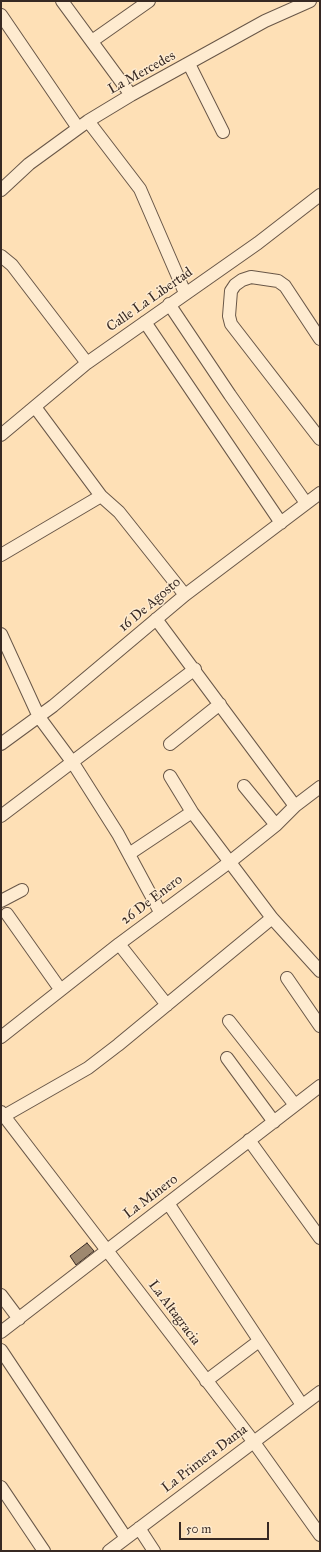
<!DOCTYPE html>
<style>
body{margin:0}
#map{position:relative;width:321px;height:1552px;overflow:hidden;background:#fee0b6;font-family:"IM FELL Great Primer",serif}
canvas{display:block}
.frame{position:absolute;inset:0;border:2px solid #372923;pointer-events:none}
.scale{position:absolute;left:179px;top:1522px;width:90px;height:18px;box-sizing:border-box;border:2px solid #372923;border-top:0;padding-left:5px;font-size:12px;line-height:14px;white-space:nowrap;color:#372923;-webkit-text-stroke:3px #feebd0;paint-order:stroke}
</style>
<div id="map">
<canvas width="321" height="1552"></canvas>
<div class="frame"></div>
<div class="scale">50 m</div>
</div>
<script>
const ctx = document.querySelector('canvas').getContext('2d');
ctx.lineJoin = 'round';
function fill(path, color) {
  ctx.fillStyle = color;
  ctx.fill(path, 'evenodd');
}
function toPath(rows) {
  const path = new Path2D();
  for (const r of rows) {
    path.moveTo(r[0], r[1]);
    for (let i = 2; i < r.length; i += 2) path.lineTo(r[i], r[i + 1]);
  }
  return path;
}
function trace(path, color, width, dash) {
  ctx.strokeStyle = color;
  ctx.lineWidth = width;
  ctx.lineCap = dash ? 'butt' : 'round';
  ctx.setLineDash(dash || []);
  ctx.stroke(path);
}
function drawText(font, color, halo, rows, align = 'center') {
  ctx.font = font + ' "IM FELL Great Primer",serif';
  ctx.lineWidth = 3;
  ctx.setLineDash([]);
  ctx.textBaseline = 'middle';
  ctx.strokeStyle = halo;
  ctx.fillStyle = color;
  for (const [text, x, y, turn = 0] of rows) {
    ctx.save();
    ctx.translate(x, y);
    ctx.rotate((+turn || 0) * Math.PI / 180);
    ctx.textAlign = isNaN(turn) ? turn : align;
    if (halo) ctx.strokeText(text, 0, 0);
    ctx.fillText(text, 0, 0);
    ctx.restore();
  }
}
const building = toPath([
 [87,1243,94,1251,76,1265,70,1256,87,1243]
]);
fill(building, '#9e886f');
trace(building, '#372923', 1);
const minor = toPath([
 [62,1,131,95],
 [1,15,78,128],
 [92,41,149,1],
 [189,64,223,132],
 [88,121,140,189,185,293],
 [1,190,29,164,88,121,131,95,265,21,310,1],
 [1,256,12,265,87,363],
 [169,304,230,395,306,503],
 [145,322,281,523],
 [320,339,285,286,278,281,251,277,242,280,235,285,231,291,229,316,231,324,320,439],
 [35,407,101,496],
 [1,435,87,363,258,243,320,195],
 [1,555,101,496,119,512,185,595],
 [156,619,295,806],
 [1,634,39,717,73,763,118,834,160,912],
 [1,744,53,706,185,595,320,493],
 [170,744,220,704],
 [170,776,192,812,272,918,320,971],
 [244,786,276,825],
 [1,816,195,669],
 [129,854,192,812],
 [1,901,22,890],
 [7,914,60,989],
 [119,944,167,1005],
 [287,978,320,1026],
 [229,1021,295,1105],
 [1,1037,119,944,231,861,276,825,295,806,320,787],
 [227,1058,274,1122],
 [1,1112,253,1441,320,1535],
 [4,1116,88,1068,118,1045,272,918],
 [249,1140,320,1238],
 [168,1203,302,1405],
 [1,1295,19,1319],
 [1,1332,320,1086],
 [1,1350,126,1538],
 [206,1381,259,1341],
 [1,1487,44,1551],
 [139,1528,154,1551],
 [109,1551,320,1392]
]);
trace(minor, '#695748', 14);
trace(minor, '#feebd0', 12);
drawText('14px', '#372923', '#feebd0', [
 ["La Mercedes",142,73,-29],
 ["Calle La Libertad",150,300,-35],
 ["16 De Agosto",150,605,-40],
 ["26 De Enero",152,900,-37],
 ["La Minero",151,1197,-37],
 ["La Altagracia",174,1313,53],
 ["La Primera Dama",205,1459,-37]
]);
</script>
